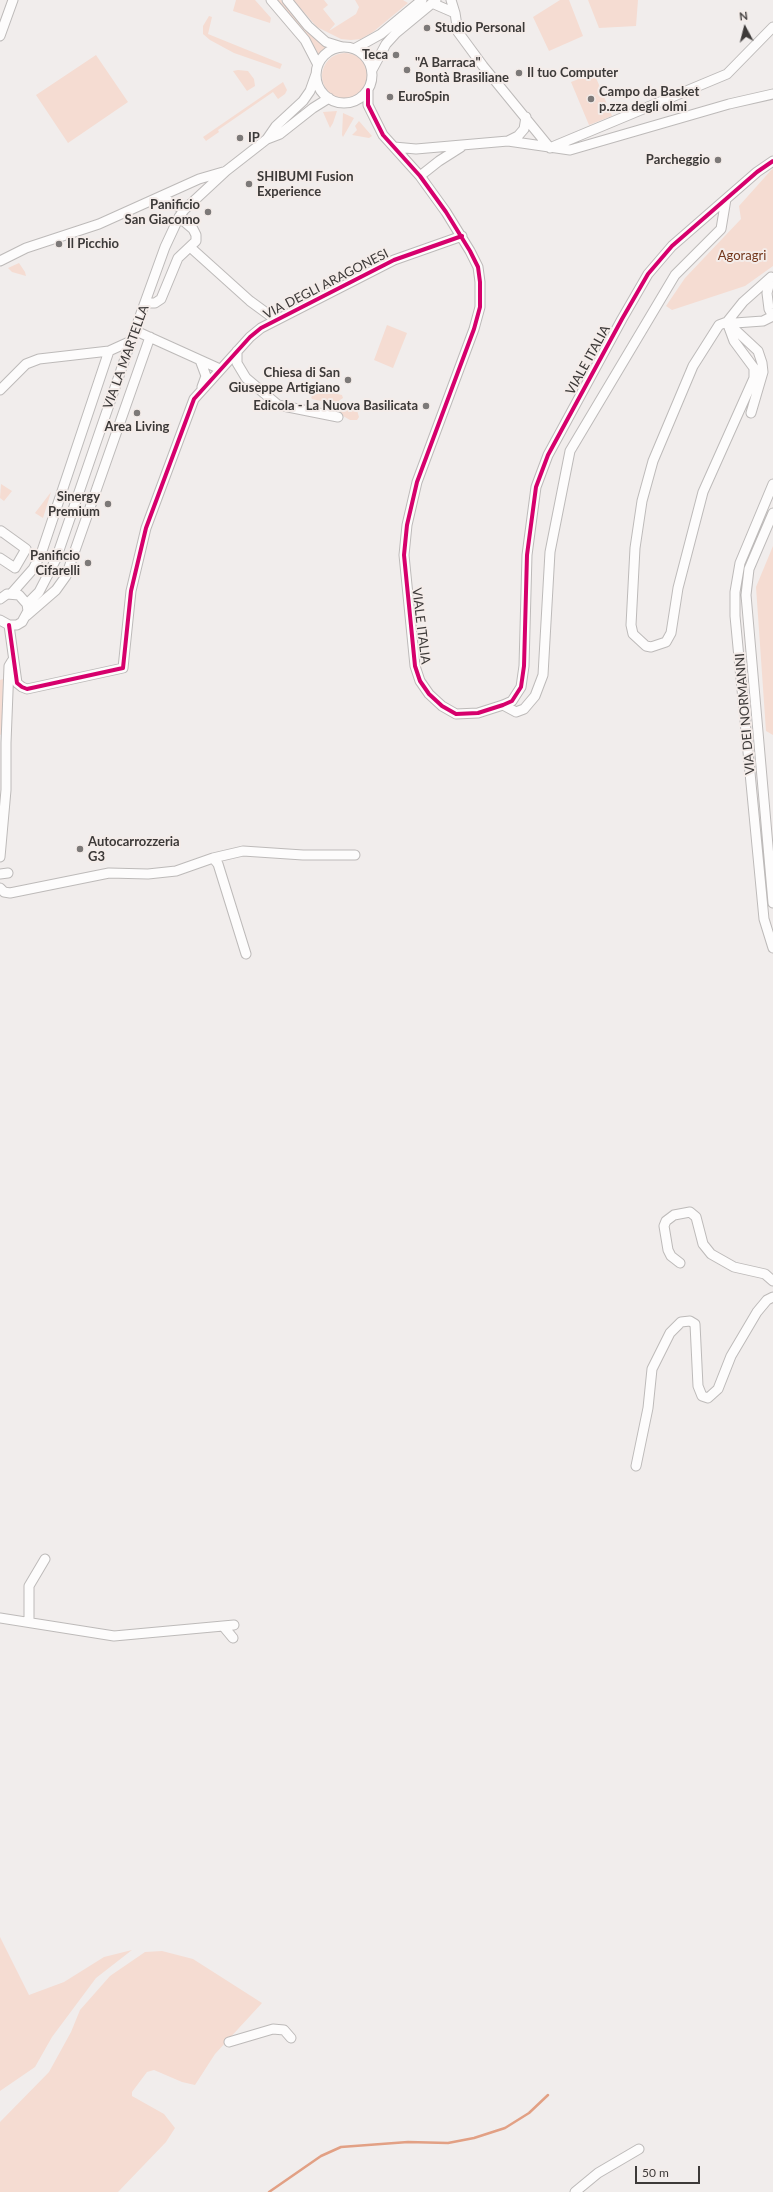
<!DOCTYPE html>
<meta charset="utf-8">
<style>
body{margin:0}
#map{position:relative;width:773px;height:2192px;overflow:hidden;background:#f1edec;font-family:Lato,sans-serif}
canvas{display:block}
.north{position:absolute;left:725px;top:8px;width:40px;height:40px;-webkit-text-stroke:3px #f4ece9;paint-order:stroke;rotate:353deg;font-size:11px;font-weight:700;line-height:16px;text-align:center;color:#3d3a39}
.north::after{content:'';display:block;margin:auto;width:14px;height:18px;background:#3d3a39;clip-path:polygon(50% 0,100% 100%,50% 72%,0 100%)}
.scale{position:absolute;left:635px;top:2166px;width:65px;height:18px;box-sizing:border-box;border:2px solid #3d3a39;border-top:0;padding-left:5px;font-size:12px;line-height:14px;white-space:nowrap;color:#3d3a39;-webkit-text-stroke:3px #f4ece9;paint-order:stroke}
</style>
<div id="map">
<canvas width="773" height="2192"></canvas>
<div class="north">N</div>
<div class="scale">50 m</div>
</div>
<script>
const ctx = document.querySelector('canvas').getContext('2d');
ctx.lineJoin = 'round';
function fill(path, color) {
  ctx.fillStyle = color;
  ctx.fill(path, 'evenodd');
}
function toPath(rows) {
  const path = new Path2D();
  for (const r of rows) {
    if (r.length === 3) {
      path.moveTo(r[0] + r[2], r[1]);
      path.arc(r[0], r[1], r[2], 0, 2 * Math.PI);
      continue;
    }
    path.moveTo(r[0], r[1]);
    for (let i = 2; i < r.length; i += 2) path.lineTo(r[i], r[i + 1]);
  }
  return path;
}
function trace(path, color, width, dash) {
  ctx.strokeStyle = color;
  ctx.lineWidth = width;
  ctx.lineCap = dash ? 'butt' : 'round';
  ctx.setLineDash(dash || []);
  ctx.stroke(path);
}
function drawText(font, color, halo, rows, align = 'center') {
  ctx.font = font + ' Lato,sans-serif';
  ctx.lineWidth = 4;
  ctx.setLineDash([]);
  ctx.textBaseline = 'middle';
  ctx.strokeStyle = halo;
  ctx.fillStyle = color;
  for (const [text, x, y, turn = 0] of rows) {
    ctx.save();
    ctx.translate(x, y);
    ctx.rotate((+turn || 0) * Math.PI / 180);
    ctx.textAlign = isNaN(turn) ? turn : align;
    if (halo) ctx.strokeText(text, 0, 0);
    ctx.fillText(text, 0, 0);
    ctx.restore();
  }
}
fill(toPath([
 [236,0,255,0,271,18,270,23,233,11],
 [276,0,281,0,301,24,330,49,319,58,286,10],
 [293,0,324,0,328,5,323,9,335,24,329,31,356,14,359,7,355,0,403,0,408,3,373,32,361,39,351,40,341,39,317,27],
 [560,0,569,0,583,36,549,51,533,17],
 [588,0,638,0,636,26,599,28],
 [209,16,212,17,208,34,282,64,280,69,234,53,210,40,203,34,203,26],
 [345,76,23],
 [96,55,128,102,68,143,36,95],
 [238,70,248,71,254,79,255,86,247,91,233,71],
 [594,73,612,116,589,125,571,82],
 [283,82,287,90,285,94,278,99,273,92,218,130,219,132,206,141,203,137],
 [337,111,333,123,330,128,323,112],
 [343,113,354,118,343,137,342,135],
 [359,121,372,136,369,138,352,135,357,130,355,126],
 [773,168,773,266,745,286,672,310,666,306,685,278,741,219,739,206],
 [19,263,25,272,26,276,12,272,8,268],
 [387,325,407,333,393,368,374,360],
 [319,390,342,395,343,398,334,404,312,399,311,397],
 [346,404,351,410,356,407,359,417,357,420,350,420,343,416,338,408],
 [1,484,12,491,4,501,0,498],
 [51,492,43,518,35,513],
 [773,546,773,735,766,731,756,587],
 [3,679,2,734,0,735,0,680],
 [0,1937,29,1995,64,1982,104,1957,132,1950,96,1978,52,2037,35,2067,0,2091],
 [162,1951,193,1959,262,2003,215,2054,195,2085,182,2082,154,2070,147,2072,132,2092,132,2096,164,2114,175,2128,166,2142,118,2192,0,2192,0,2122,49,2072,71,2032,80,2010,110,1976,145,1952]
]), '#f5dcd2');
trace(toPath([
 [269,2192,321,2156,341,2147,408,2142,448,2143,474,2138,505,2128,529,2113,548,2095]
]), '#e2a084', 2.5);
const minor = toPath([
 [271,0,305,40,318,65],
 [287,0,308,26,326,42,342,47],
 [432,3,455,13,451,0],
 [455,13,458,32,483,66,550,148],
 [0,36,13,0],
 [344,75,28],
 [354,49,381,34,422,0],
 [372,70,386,44,396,33,436,0],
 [368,90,368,105,383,135,420,176,446,212,470,251,478,267,480,282,480,307,474,329,417,482,407,525,404,555,415,666,420,681,429,694,442,706,456,714,478,713,503,705,512,701,521,687,524,666,527,555,536,487,548,455,622,319,648,274,672,246,757,172,773,161],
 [267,139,280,134,313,108,329,98],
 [508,141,518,136,524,129,526,117],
 [394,147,416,149,508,141,570,150,729,104,773,94],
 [552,147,727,74,773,27],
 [420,176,439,161,461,147],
 [162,197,184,210],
 [190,247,250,301,276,320],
 [0,261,26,248,99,224,199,179,223,172],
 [771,278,767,293,769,309,773,316],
 [146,303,155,303,161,299,178,258,196,241,196,235,193,229,179,217],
 [727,322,734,341,754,368,754,378,703,492,678,588,671,633,666,642,651,647,646,646,633,634,631,625,635,548,642,501,653,461,693,366,719,325,727,322,743,302,771,277],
 [727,322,735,323,763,321,773,316],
 [729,324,758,351,762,363,763,372,751,413],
 [136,331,220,369],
 [237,351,237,363,246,378,278,405,338,417],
 [200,360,206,376,202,387],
 [0,390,26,364,39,359,109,351,131,341],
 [773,484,740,563,735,592,735,616,764,919,773,948],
 [773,513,749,569,746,595,773,903],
 [0,532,1,531,26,549,15,568,0,558],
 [11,594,33,569,41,554,109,351],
 [0,599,7,594,19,595,27,604,28,611,22,622,17,625,9,625,0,620],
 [27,604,39,592,56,559,131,341,165,247,179,217,184,210,226,171,267,139,276,126,303,101,310,91,316,74],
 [26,616,56,590,66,576,150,337],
 [9,625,17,683,22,687,27,689,123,668,131,591,146,528,194,399,250,337,261,328,394,260,462,236],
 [503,705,516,712,524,709,535,696,543,675,550,552,570,451,675,275,721,229,726,199],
 [0,857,6,790,6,743,9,666,12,661],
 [213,858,218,864,246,954],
 [0,874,8,873],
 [0,888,4,892,10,893,109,873,148,874,176,871,213,858,243,851,303,855,355,855],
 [680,1263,671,1256,668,1250,664,1226,666,1221,674,1215,690,1212,696,1217,703,1244,711,1254,734,1267,765,1274,773,1281],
 [636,1466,648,1408,652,1369,670,1333,681,1322,690,1321,695,1324,698,1386,702,1396,708,1398,718,1389,731,1356,757,1312,767,1300,773,1297],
 [0,1618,114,1636,234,1625],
 [29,1621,29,1586,45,1559],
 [223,1626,233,1638],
 [229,2042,273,2029,284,2030,291,2038],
 [575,2192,598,2173,639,2149]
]);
trace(minor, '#bdbab9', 11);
trace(minor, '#fdfcfc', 9);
trace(toPath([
 [368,90,368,105,383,135,420,176,446,212,470,251,478,267,480,282,480,307,474,329,417,482,407,525,404,555,415,666,420,681,429,694,442,706,456,714,478,713,503,705,512,701,521,687,524,666,527,555,536,487,548,455,622,319,648,274,672,246,757,172,773,161],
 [9,625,17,683,22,687,27,689,123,668,131,591,146,528,194,399,250,337,261,328,394,260,462,236]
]), '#d6006c', 4);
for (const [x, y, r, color] of [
 [427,28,4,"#7c7978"],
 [396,55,4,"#7c7978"],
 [407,70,4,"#7c7978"],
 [519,73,4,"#7c7978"],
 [390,97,4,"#7c7978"],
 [591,99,4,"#7c7978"],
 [240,138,4,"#7c7978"],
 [718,160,4,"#7c7978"],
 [249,184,4,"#7c7978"],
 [208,212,4,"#7c7978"],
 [59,244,4,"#7c7978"],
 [348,380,4,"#7c7978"],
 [426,406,4,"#7c7978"],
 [137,413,4,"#7c7978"],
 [108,504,4,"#7c7978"],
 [88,563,4,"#7c7978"],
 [80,849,4,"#7c7978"]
]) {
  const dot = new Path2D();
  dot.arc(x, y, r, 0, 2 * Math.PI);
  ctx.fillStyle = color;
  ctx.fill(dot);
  trace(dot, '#f4ece9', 1.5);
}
drawText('bold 13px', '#3d3a39', '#f4ece9', [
 ["Studio Personal",435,28],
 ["Teca",388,55,"right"],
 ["\"A Barraca\"",415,63],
 ["Bontà Brasiliane",415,78],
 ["Il tuo Computer",527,73],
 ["Campo da Basket",599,92],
 ["p.zza degli olmi",599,107],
 ["EuroSpin",398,97],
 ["IP",248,138],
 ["Parcheggio",710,160,"right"],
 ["SHIBUMI Fusion",257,177],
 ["Experience",257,192],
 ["Panificio",200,205,"right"],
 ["San Giacomo",200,220,"right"],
 ["Il Picchio",67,244],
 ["Chiesa di San",340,373,"right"],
 ["Giuseppe Artigiano",340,388,"right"],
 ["Edicola - La Nuova Basilicata",418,406,"right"],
 ["Area Living",137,427,"center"],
 ["Sinergy",100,497,"right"],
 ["Premium",100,512,"right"],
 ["Panificio",80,556,"right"],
 ["Cifarelli",80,571,"right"],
 ["Autocarrozzeria",88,842],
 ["G3",88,857]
], 'left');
drawText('13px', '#73371c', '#f4ece9', [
 ["Agoragri",742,256]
]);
drawText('13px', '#3d3a39', '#f4ece9', [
 ["VIA DEGLI ARAGONESI",326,284,-27],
 ["VIA LA MARTELLA",126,357,-70],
 ["VIALE ITALIA",588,360,-61],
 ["VIALE ITALIA",421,626,83],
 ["VIA DEI NORMANNI",745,714,-95]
]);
</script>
